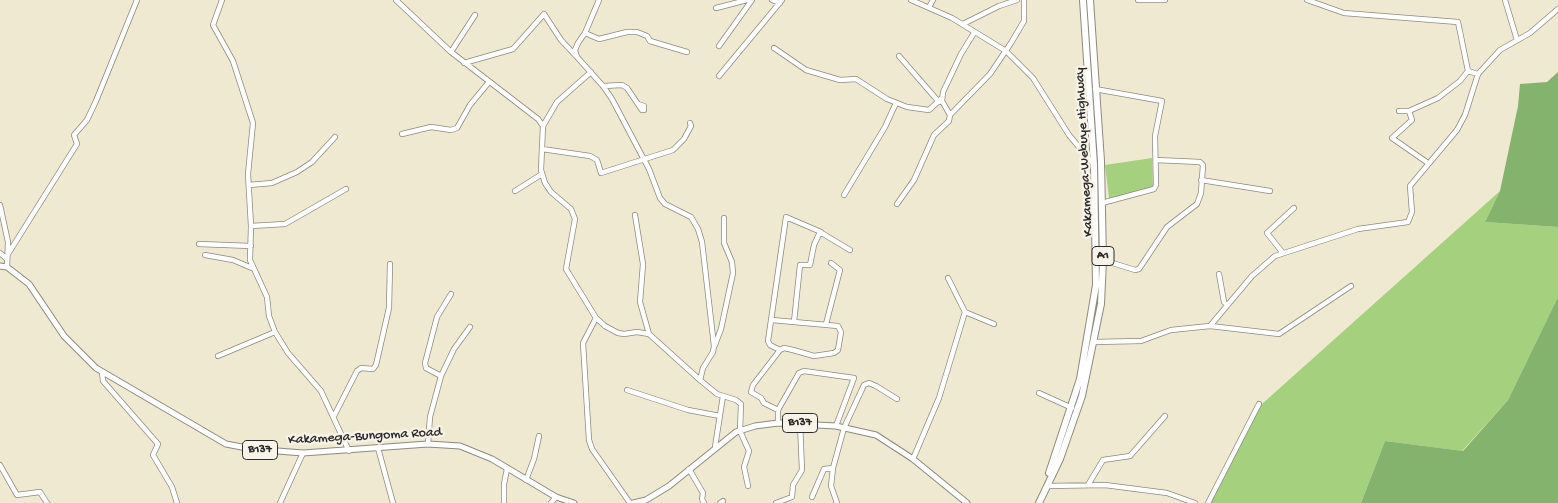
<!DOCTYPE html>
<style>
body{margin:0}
canvas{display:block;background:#efe9d2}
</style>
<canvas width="1558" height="503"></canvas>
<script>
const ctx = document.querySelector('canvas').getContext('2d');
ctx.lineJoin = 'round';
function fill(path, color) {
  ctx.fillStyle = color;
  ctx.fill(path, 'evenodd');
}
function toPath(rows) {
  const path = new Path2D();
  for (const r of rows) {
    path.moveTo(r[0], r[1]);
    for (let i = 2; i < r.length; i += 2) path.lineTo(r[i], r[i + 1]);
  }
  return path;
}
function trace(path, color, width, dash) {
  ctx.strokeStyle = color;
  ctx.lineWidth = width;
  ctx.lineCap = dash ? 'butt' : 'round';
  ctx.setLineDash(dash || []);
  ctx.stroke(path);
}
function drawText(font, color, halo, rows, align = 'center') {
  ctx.font = font + ' "Gochi Hand",sans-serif';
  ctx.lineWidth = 4.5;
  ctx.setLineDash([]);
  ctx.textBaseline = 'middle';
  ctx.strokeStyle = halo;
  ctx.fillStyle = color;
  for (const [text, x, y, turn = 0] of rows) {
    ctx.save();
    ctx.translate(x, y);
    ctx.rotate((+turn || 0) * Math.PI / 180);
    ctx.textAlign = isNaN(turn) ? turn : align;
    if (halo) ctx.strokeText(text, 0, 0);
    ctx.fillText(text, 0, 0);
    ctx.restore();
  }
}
fill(toPath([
 [1152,158,1153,188,1109,198,1105,165],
 [1500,191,1485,222,1558,227,1558,297,1508,400,1462,451,1385,441,1361,503,1208,503,1252,417,1262,404]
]), '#a5d17e');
fill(toPath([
 [1558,72,1558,227,1485,222,1500,191,1518,106,1520,84,1547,82],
 [1558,297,1558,503,1361,503,1385,441,1463,451,1508,400]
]), '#84b36d');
const minor = toPath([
 [222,0,213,25,233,61,253,123,248,174,251,226,250,260,267,297,269,316,275,332,288,353,321,391,349,451],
 [396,0,451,52,538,119,543,126,541,170,545,183,551,192,571,209,575,219,566,269,596,318,605,326,618,333,624,334,637,332,649,334,700,380],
 [599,0,585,33,578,43,575,50,577,57,603,86,612,99,649,169,660,198,665,204,691,217,698,229,702,242,714,346,713,352,703,368,700,380,717,394,736,400,741,404,740,431,749,451,744,467,748,486],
 [772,0,780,3],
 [911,0,952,18,1006,51,1033,78,1069,135,1094,165],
 [1138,0,1165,0],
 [1307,0,1344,13,1458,22,1468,71,1478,74],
 [1505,0,1517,40],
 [929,7,933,0],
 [716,8,747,0],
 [963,24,999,6,1017,0],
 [585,33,599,39,627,32,637,32,647,36,650,41,687,52],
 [719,46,752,0],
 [774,48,806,70,840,80,856,79,887,99,907,107,929,110,942,98],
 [451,52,475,15],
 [899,56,939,102],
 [464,63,513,49,544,14,561,40,576,56],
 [719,76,782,0],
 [603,86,622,85,627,88,642,110,644,110,644,106,638,104],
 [1095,89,1162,101,1155,136,1156,185,1154,189,1102,203],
 [1399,111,1409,111,1438,98,1460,81,1468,71],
 [1409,111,1412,120,1392,138,1428,163],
 [950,115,990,74,1011,43,1024,21,1024,0],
 [543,126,557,102,591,72],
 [402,134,431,127,451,130,457,128,470,105,489,82],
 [542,149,590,156,597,160,601,173,673,150,684,139,691,126,690,123],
 [1201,180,1270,191],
 [249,185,272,183,297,172,312,162,335,137],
 [515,191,542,174],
 [844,195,885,127,896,103],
 [897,204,914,180,934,135,949,121,950,115,942,101,943,92,961,54,974,33],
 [0,205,8,242,7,267],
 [635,215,643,264,640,302,649,334],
 [251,226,285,224,346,189],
 [199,244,251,246],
 [0,253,7,259],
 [1283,253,1267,233,1294,208],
 [8,254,77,144,74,135,87,120,96,101,137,0],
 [205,255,233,260,252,268],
 [1103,260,1135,270,1139,269,1167,227,1197,204,1201,193,1203,165,1200,162,1156,160],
 [1219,274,1224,302,1227,305],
 [948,278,965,312,994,324],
 [596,318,583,343,589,440,592,449,630,503],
 [772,320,838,326,841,332,838,350,834,353,814,356,793,350,784,348,780,350,753,385,751,392,761,398,764,403,778,410],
 [794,322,800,265,810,265,814,245,820,232,850,250],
 [826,324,840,270,831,263],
 [1210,326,1252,276,1275,256,1358,229,1408,222,1412,212,1410,186,1457,130,1465,115,1478,74,1500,50,1530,33,1558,9],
 [1094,342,1141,341,1171,330,1210,326,1279,334,1351,286],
 [715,345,721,329,733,273,732,262,724,243,724,218],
 [780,350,770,345,768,341,786,217,821,232],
 [218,356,275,332],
 [102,372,103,381,158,444,153,455,172,487,177,503],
 [441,376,426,368,425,363,437,317,451,294],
 [627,390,688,410,720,416],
 [1039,393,1072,408],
 [334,416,357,371,361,368,373,369,376,365,389,308,390,264],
 [778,423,778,410,799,373,804,371,854,378,836,426],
 [428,444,430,417,441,376,454,349,470,327],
 [715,447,723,396],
 [378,448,393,503],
 [913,459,939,398,965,312],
 [0,465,17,495,40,492,47,503],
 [689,469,703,493,702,499,704,503],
 [526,480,534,459,539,436],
 [1088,485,1103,460,1130,456,1165,416],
 [1047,486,1105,485,1167,493,1195,503],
 [812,497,824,469,833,468],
 [280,503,303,453],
 [504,503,504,484,507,469],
 [551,503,556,497],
 [720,503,723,501],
 [776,503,792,497,793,485,802,470,800,423],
 [837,503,831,486,833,468,844,428,864,385,869,383,876,386,897,399],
 [1208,503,1259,404]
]);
const major = toPath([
 [0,266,7,267,29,284,64,336,96,368,226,444,252,449,303,453,428,444,460,446,492,459,556,497,574,503],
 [633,503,646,500,669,486,736,432,755,426,778,423,836,426,876,435,913,459,967,503]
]);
const highway = toPath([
 [1049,473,1080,379,1096,285,1094,165,1083,0],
 [1039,503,1060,459,1082,396,1101,304,1103,260,1101,161,1090,0]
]);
trace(minor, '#8d8a7e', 6);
trace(major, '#8d8a7e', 7);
trace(highway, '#8d8a7e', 8);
trace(minor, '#fff', 4.5);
trace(major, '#fff', 5);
trace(highway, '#fff', 6);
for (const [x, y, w] of [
 [1103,256,22],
 [800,423,35],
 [260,450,35]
]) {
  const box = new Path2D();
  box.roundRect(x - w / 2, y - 9.5, w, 19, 4);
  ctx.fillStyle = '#f7f3e8';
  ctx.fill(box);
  trace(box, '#2b2b2b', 1);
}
drawText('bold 12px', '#2b2b2b', null, [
 ["A1",1103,256],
 ["B137",800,423],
 ["B137",260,450]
]);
drawText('14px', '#2b2b2b', '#f7f3e8', [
 ["Kakamega-Webuye Highway",1085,152,-93],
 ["Kakamega-Bungoma Road",365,437,-3]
]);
</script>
